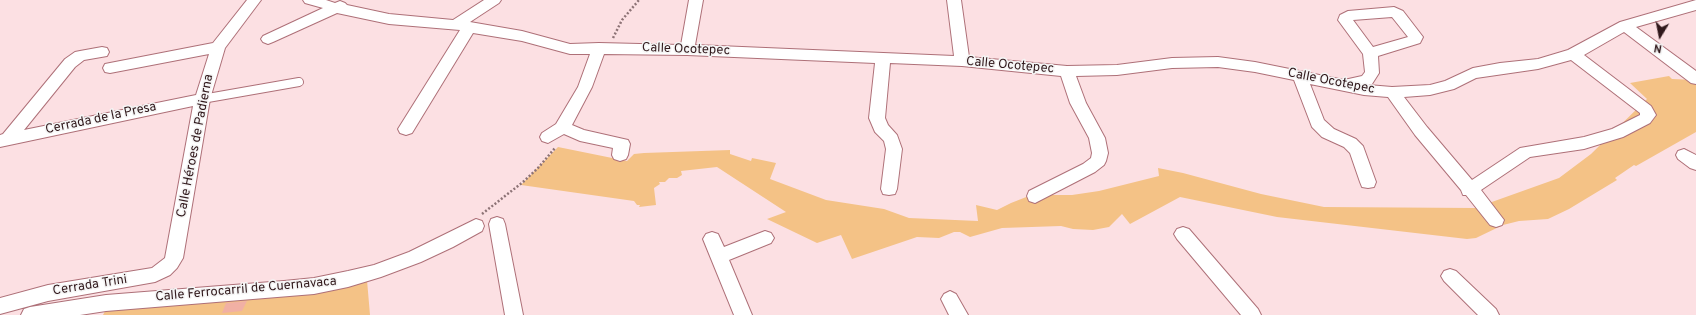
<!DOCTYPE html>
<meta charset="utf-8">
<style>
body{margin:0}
#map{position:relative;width:1696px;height:315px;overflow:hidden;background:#fce0e3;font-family:Overpass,sans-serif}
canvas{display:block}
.north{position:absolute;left:1640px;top:16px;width:40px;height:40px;-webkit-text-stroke:3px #f5f5f5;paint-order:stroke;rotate:190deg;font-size:11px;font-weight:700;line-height:16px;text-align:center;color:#30181b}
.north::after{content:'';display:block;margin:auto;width:14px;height:18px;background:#30181b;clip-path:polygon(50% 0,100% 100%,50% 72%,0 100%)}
</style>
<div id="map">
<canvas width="1696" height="315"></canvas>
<div class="north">N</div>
</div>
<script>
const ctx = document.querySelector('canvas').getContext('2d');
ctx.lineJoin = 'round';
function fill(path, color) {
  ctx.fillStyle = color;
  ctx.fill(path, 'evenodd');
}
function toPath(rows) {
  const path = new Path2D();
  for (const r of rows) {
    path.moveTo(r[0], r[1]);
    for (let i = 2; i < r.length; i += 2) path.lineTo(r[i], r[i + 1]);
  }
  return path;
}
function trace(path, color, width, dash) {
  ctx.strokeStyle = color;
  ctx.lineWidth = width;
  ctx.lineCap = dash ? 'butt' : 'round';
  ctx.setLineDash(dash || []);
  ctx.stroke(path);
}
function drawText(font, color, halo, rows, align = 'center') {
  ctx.font = font + ' Overpass,sans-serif';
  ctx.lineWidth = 3;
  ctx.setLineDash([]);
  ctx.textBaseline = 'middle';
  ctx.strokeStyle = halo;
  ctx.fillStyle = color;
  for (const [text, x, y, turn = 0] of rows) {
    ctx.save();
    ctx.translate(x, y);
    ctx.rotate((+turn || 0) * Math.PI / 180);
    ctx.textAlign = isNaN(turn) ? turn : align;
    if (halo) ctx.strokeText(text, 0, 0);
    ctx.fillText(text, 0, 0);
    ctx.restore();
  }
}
fill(toPath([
 [1696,75,1696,132,1636,166,1634,165,1615,178,1617,180,1569,209,1548,219,1519,221,1503,225,1476,238,1467,239,1277,217,1180,197,1130,224,1122,214,1109,227,1093,230,1073,229,1061,226,1002,228,970,237,960,232,954,232,939,238,917,237,852,259,841,235,817,243,767,219,786,212,717,167,681,171,682,175,677,178,669,178,665,182,659,182,660,184,654,188,656,205,639,207,640,205,637,205,634,201,521,185,558,147,627,161,634,154,644,153,730,150,730,154,751,161,752,158,776,163,770,179,826,200,884,209,909,218,978,221,976,205,997,210,1011,203,1039,192,1054,195,1072,195,1099,191,1159,176,1158,168,1183,173,1261,194,1324,207,1475,208,1559,178,1591,154,1647,99,1630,83,1669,76,1672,79,1695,80],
 [367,280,370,315,103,315,106,309]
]), '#f4c286');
fill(toPath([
 [247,301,242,311,222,313,226,303]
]), '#f1b0a4');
const lane = toPath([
 [202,99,299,82]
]);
const street = toPath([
 [247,0,261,0,225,48,210,99,183,258,177,268,170,275,155,282,48,301,0,314,0,298,48,285,152,268,165,258,193,106,0,147,0,135,3,134,65,59,75,52,80,51,102,47,107,48,109,52,107,56,84,60,75,67,24,130,196,95,209,54,110,73,105,72,103,68,105,64,110,63,213,43,247,0],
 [303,0,326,0,335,3,340,1,345,3,347,5,389,14,453,20,484,0,501,0,499,3,470,22,522,31,570,44,599,43,681,45,689,0,703,0,695,45,954,56,947,0,961,0,969,57,1067,66,1117,65,1172,58,1218,57,1255,62,1344,80,1362,76,1365,72,1363,54,1338,20,1340,15,1348,11,1394,7,1403,11,1423,37,1420,43,1378,56,1379,73,1372,84,1368,85,1392,87,1430,85,1445,81,1473,68,1500,63,1538,59,1568,50,1620,22,1696,0,1696,10,1636,27,1696,71,1696,84,1691,83,1624,32,1584,55,1651,106,1656,115,1650,123,1623,137,1584,149,1530,157,1481,190,1504,220,1502,225,1496,227,1490,225,1466,195,1463,195,1461,190,1415,135,1388,97,1364,95,1310,84,1324,120,1334,129,1356,139,1363,146,1376,182,1374,187,1368,188,1362,187,1360,182,1350,153,1344,147,1322,137,1312,127,1294,80,1255,72,1218,67,1172,68,1117,75,1076,76,1086,103,1105,138,1108,153,1106,161,1104,165,1095,172,1035,203,1029,201,1027,196,1029,191,1083,164,1091,158,1092,153,1089,138,1070,103,1061,76,962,66,890,63,885,118,888,125,897,135,902,149,897,189,895,194,889,195,883,194,881,189,886,149,884,141,875,132,869,118,875,63,687,55,604,54,592,87,572,125,584,130,628,140,630,144,628,155,626,159,620,161,614,159,612,155,613,148,580,141,564,134,548,143,542,141,540,137,542,133,556,124,578,87,590,54,570,54,522,41,473,33,412,133,406,135,400,133,398,129,460,30,389,24,337,13,273,42,268,44,263,42,261,39,263,36,323,8,305,3,303,0],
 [1392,17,1408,37,1373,47,1353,20,1392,17],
 [1571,60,1640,113,1640,115,1612,129,1584,137,1520,148,1472,180,1427,127,1404,97,1430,95,1454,89,1476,78,1538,69,1571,60],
 [1684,149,1696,155,1696,170,1690,168,1678,159,1676,155,1678,151,1684,149],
 [497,217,503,219,505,224,523,315,505,315,489,224,491,219,497,217],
 [476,219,482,221,484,226,482,231,453,247,421,262,381,277,348,287,314,294,106,311,80,315,21,315,24,309,30,307,106,295,284,281,314,278,348,271,374,265,409,252,476,219],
 [1183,227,1189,229,1258,309,1261,315,1241,315,1177,239,1174,234,1177,229,1183,227],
 [765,231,771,233,774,238,771,243,729,260,752,315,734,315,703,239,706,234,712,232,718,234,724,247,765,231],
 [1450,269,1456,271,1496,309,1499,315,1478,315,1444,281,1441,276,1444,271,1450,269],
 [950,291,956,294,968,315,949,315,941,299,944,294,950,291]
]);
trace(lane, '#ae7078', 10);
trace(street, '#ae7078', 2);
trace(toPath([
 [613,38,622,20,639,0],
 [482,214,523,182,538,168,555,148]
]), '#8d7376', 2.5, [2, 2]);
trace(lane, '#fff', 8);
fill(street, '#fff');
drawText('13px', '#30181b', '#f5f5f5', [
 ["Calle Ocotepec",686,50,2],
 ["Calle Ocotepec",1010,66,5],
 ["Calle Ocotepec",1331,82,11],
 ["Cerrada de la Presa",101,119,-12],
 ["Calle Héroes de Padierna",196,146,-79],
 ["Cerrada Trini",90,286,-9],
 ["Calle Ferrocarril de Cuernavaca",246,290,-5]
]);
</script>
